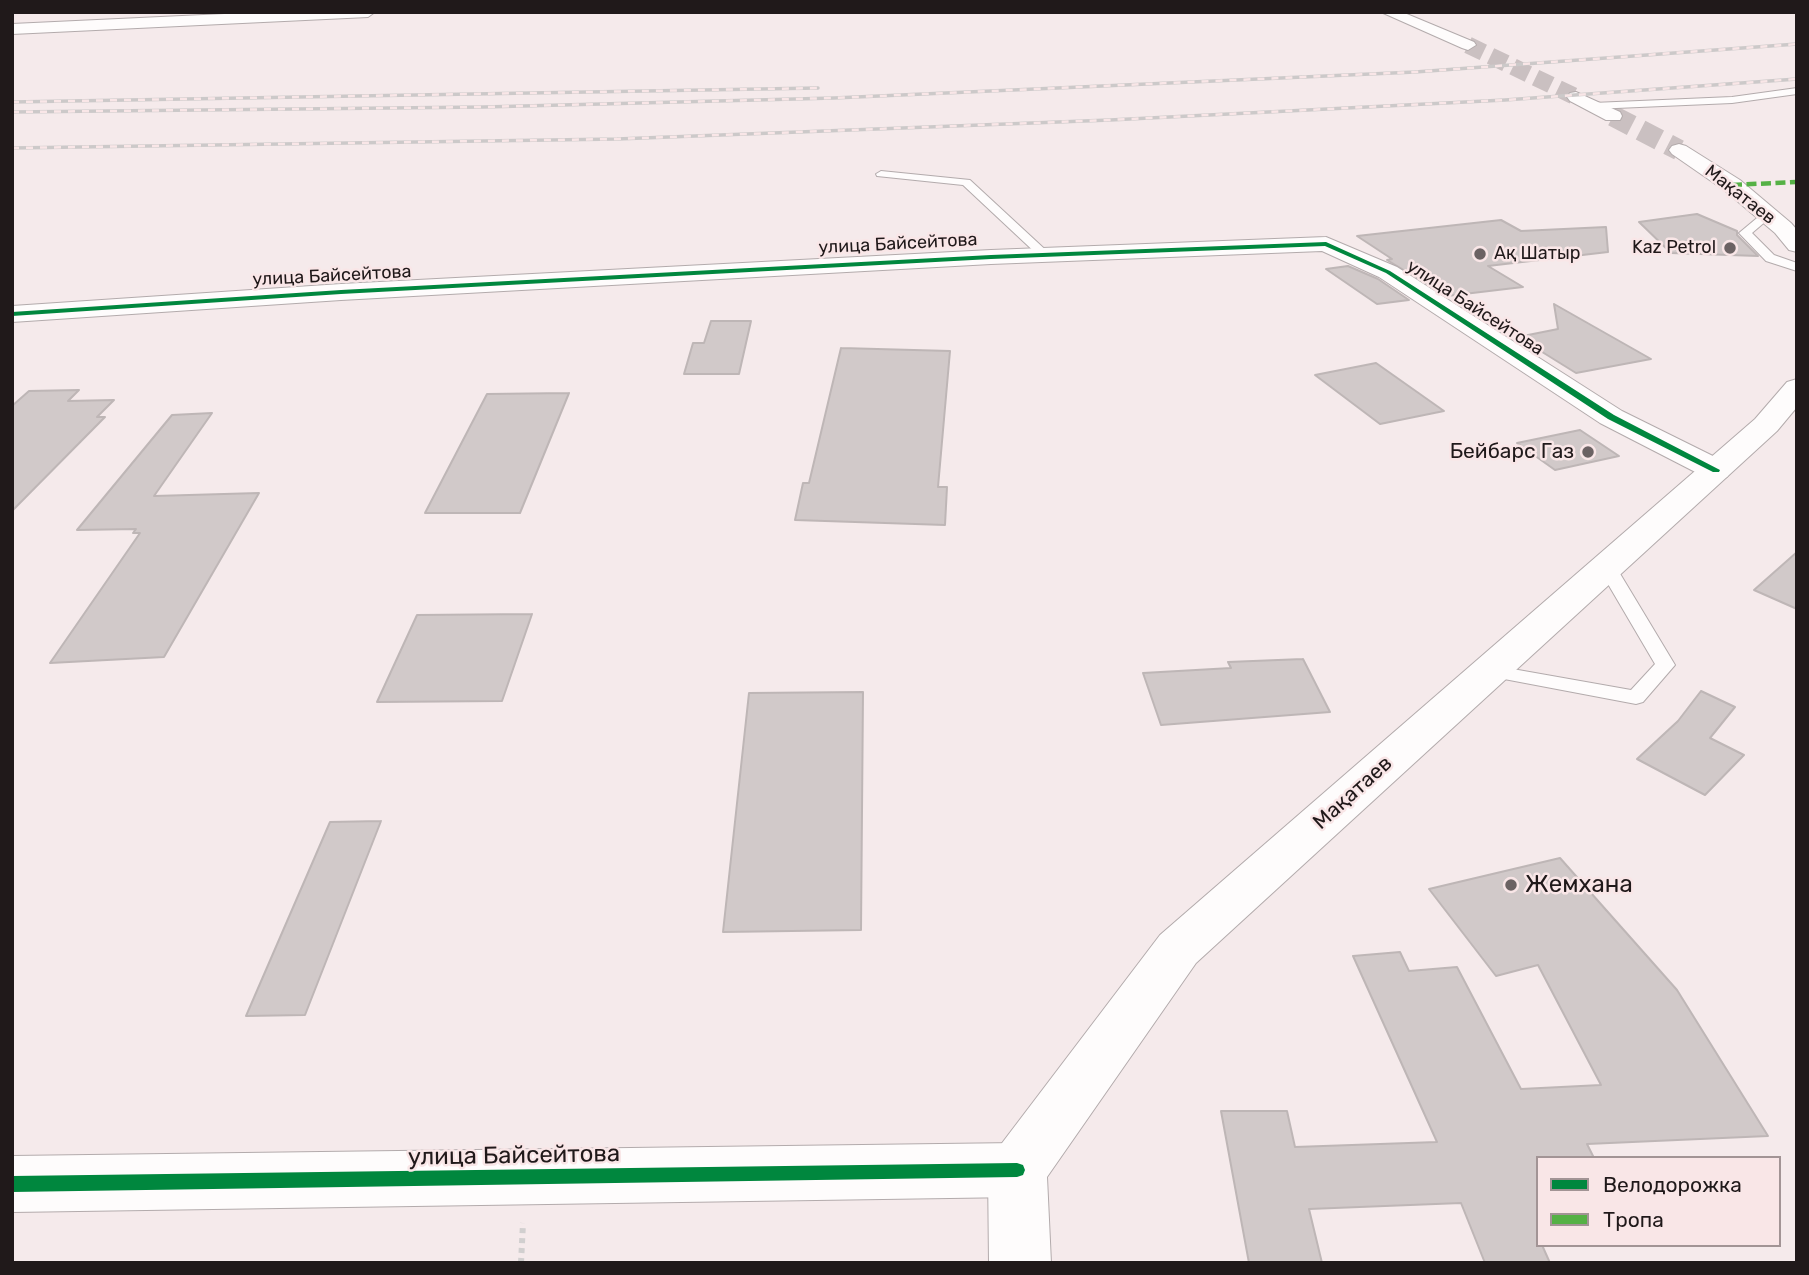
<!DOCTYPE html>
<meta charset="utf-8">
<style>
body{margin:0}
#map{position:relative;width:1809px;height:1275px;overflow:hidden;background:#f5eaeb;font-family:Rubik,sans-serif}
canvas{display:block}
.frame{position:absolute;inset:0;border:14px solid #20191a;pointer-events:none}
.legend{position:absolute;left:1536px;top:1156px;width:245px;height:91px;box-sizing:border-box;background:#f9e6e7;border:2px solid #a29495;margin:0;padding:9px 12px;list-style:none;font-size:21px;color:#20191a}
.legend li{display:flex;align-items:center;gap:14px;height:35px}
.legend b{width:35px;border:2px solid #a29495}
</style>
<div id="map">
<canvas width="1809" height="1275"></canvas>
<div class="frame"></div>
<ul class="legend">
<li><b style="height:9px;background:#00873e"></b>Велодорожка</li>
<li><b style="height:9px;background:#55b145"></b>Тропа</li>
</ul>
</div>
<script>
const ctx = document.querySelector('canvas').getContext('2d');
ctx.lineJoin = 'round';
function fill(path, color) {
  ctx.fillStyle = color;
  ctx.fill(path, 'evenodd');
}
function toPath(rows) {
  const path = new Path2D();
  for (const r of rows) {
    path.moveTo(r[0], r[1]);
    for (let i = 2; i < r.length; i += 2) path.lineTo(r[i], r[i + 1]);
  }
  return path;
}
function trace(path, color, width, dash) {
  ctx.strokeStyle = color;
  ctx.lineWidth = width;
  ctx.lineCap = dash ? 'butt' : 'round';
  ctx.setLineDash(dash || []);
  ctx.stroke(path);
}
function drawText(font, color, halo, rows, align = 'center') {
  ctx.font = font + ' Rubik,sans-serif';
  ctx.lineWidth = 5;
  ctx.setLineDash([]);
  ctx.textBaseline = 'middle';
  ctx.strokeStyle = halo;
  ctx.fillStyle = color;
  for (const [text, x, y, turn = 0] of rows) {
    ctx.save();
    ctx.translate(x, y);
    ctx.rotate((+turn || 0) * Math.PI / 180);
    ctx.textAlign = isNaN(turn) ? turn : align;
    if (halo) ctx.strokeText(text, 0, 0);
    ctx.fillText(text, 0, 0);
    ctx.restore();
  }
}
const building = toPath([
 [1697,214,1737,231,1737,235,1758,256,1671,253,1639,222,1697,214],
 [1501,220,1521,231,1606,227,1608,252,1488,266,1523,287,1447,296,1387,260,1392,259,1357,236,1501,220],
 [1348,266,1378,279,1409,300,1377,304,1326,269,1348,266],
 [1554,304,1651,359,1576,373,1518,337,1558,329,1554,304],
 [711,321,751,321,739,374,684,374,693,343,704,343,711,321],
 [841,348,950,351,938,487,947,487,945,525,795,520,803,483,809,483,841,348],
 [1376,363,1444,411,1380,424,1315,375,1376,363],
 [79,390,68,401,114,400,97,417,105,417,12,511,12,406,29,391,79,390],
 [569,393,520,513,425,513,487,394,569,393],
 [212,413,154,496,259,493,164,657,50,663,140,533,133,533,136,529,77,530,172,415,212,413],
 [1580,430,1619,456,1555,470,1517,443,1580,430],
 [1797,552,1797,609,1754,590,1797,552],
 [532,614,502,701,377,702,417,615,532,614],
 [1303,659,1330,712,1161,725,1143,673,1231,668,1228,662,1303,659],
 [1701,691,1735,707,1710,738,1744,755,1705,795,1637,759,1678,721,1701,691],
 [863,692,861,930,723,932,749,693,863,692],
 [381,821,305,1015,246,1016,330,822,381,821],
 [1560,858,1677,990,1768,1136,1587,1144,1594,1158,1538,1158,1538,1245,1542,1245,1550,1263,1485,1263,1461,1203,1309,1209,1322,1263,1249,1263,1221,1111,1287,1111,1295,1147,1437,1142,1353,956,1400,952,1409,971,1457,967,1521,1089,1601,1085,1538,965,1496,976,1429,889,1560,858]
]);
fill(building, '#d1c9c9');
trace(building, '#beb6b6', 2);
trace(toPath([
 [1468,45,1576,97]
]), '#cac0c1', 17, [17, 8]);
trace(toPath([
 [1613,116,1679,150]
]), '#cac0c1', 21, [21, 10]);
const service = toPath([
 [1797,88,1797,94,1732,103,1593,109,1588,106,1593,103,1732,97,1797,88],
 [881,171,970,180,1050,254,1040,257,963,185,877,176,876,174,881,171],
 [1763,213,1773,215,1752,233,1774,255,1797,263,1797,271,1766,261,1739,233,1763,213],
 [1607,562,1616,567,1675,665,1643,702,1636,704,1483,675,1480,671,1483,667,1490,665,1631,690,1655,664,1598,567,1607,562]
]);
const minor = toPath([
 [267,12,375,12,368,17,12,34,12,24,267,12],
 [1326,237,1397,267,1622,411,1727,463,1732,470,1727,477,1716,480,1705,477,1600,423,1379,277,1322,251,991,264,341,300,12,322,12,306,341,284,991,250,1326,237],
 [1017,1143,1038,1151,1046,1170,1038,1189,1017,1197,12,1212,12,1156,1017,1143]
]);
const secondary = toPath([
 [1381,12,1402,12,1474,42,1476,45,1468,50,1462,48,1381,12],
 [1576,92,1620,112,1622,116,1620,120,1606,120,1570,101,1567,97,1570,93,1576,92],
 [1679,144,1686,146,1740,180,1791,223,1797,230,1797,252,1789,250,1775,233,1724,190,1672,154,1669,150,1672,146,1679,144],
 [1797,379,1797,407,1777,431,1196,963,1047,1177,1051,1263,989,1263,988,1170,996,1151,1160,935,1755,419,1787,382,1797,379]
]);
trace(service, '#b3abac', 2);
trace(minor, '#b3abac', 2);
trace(secondary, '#b3abac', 2);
trace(toPath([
 [521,1263,523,1223]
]), '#d1cfcf', 6, [5, 5]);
fill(service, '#fefcfc');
fill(minor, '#fefcfc');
fill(secondary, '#fefcfc');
const rail = toPath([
 [12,102,818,88],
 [12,112,484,107,834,98,1415,72,1797,44],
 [12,148,617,139,1110,120,1505,100,1797,79]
]);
trace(rail, '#ccc9c9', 3.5);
trace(rail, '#f9e6e7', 2.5, [7]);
trace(toPath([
 [1732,185,1797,182]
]), '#55b145', 4.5, [10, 4.5]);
fill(toPath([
 [1326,242,1390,271,1614,415,1720,470,1719,472,1713,472,1608,419,1386,273,1325,246,991,259,341,294,12,316,12,312,341,290,991,255,1326,242],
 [1017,1163,1023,1165,1025,1170,1023,1175,1017,1177,12,1192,12,1176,1017,1163]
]), '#00873e');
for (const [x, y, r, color] of [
 [1730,248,7,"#6b6263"],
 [1480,254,7,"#6b6263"],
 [1588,452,7,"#6b6263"],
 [1511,885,7,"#6b6263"]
]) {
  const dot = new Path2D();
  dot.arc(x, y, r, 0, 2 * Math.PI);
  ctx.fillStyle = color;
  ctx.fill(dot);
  trace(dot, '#f9e6e7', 2.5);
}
drawText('18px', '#20191a', '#f9e6e7', [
 ["Мақатаев",1740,195,38],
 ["улица Байсейтова",898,244,-3],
 ["улица Байсейтова",332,276,-3],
 ["улица Байсейтова",1475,308,33]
]);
drawText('18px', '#20191a', '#f9e6e7', [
 ["Kaz Petrol",1716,248],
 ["Ақ Шатыр",1494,254,"left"]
], 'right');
drawText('21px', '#20191a', '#f9e6e7', [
 ["Бейбарс Газ",1574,452]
], 'right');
drawText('21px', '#20191a', '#f9e6e7', [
 ["Мақатаев",1353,793,-42]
]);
drawText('24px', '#20191a', '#f9e6e7', [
 ["Жемхана",1525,885]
], 'left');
drawText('24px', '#20191a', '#f9e6e7', [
 ["улица Байсейтова",514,1156,-1]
]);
</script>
